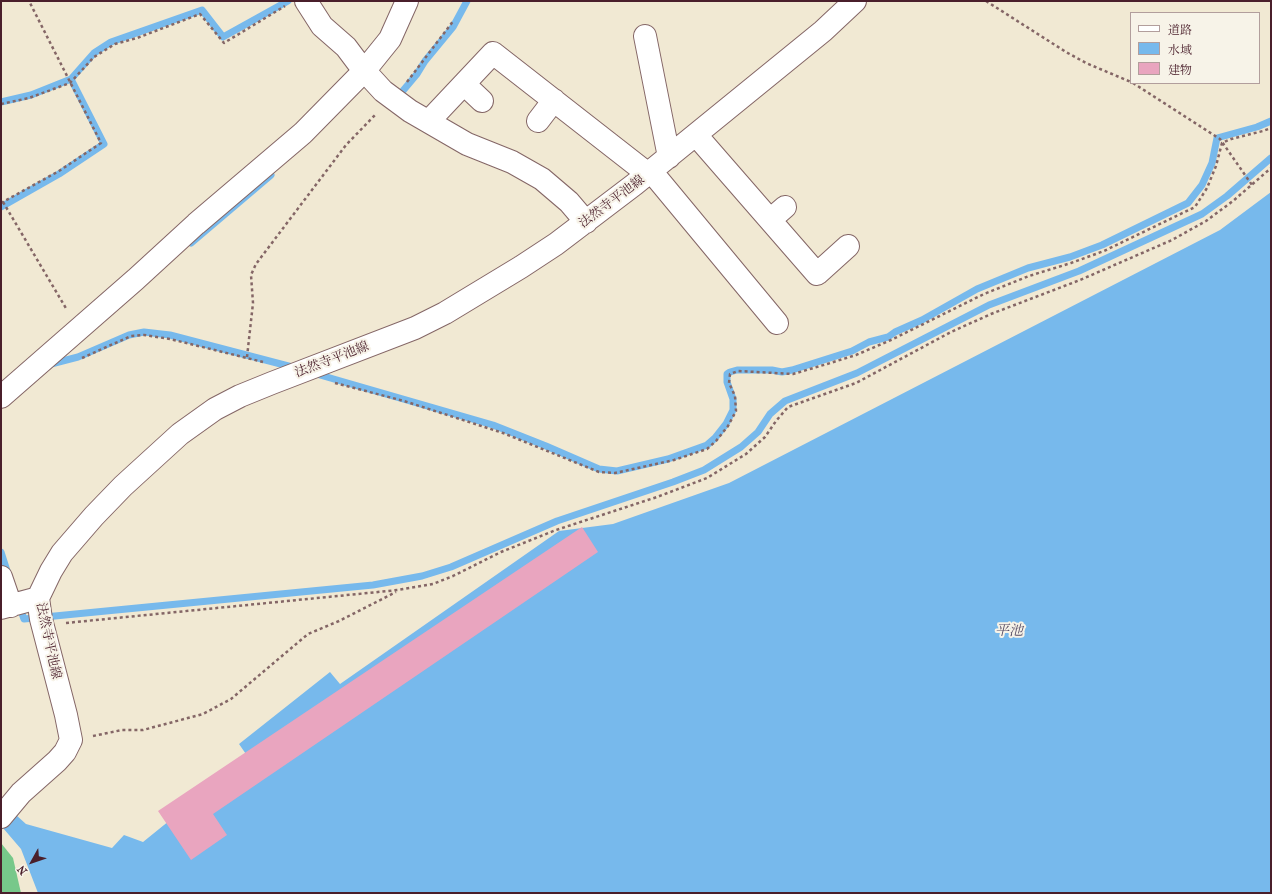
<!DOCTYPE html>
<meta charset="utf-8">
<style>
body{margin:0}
#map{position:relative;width:1272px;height:894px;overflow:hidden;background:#f1e9d3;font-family:"IM FELL French Canon","Noto Serif JP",serif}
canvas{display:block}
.frame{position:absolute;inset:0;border:2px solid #4a1f2b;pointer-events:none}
.legend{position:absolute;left:1130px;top:12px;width:130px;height:72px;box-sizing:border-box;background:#f7f3e8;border:1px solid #b29e9c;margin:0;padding:5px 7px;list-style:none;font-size:12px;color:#4a1f2b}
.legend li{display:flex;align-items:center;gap:8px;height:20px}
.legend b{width:20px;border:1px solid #b29e9c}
.north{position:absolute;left:12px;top:842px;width:40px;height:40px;-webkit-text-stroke:3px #f7f3e8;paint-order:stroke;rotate:230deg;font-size:11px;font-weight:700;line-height:16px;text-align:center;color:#4a1f2b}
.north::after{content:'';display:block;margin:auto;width:14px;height:18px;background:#4a1f2b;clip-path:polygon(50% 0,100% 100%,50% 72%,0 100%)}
</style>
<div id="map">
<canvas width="1272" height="894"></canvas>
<div class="frame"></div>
<ul class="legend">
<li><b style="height:5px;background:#fff"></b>道路</li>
<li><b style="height:11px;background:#77b9ec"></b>水域</li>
<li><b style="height:11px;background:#e9a5bf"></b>建物</li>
</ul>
<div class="north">N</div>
</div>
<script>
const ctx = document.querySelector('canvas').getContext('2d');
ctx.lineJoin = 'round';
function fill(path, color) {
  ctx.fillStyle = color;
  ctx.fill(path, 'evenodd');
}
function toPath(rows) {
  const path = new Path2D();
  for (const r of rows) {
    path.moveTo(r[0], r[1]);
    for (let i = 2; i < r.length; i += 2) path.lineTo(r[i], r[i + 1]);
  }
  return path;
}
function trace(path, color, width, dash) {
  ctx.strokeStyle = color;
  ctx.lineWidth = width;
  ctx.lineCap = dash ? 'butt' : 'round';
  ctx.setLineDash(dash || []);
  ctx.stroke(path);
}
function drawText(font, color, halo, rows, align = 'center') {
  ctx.font = font + ' "IM FELL French Canon","Noto Serif JP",serif';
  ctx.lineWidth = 4;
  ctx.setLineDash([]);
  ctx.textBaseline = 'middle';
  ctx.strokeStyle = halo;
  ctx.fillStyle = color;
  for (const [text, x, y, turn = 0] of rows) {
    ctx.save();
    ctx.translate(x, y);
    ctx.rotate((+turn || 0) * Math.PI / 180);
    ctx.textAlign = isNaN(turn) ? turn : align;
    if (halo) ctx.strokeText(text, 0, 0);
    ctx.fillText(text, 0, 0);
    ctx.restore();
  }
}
fill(toPath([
 [1,843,13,858,21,893,1,893]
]), '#77c88a');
fill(toPath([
 [1271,192,1271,893,38,893,21,849,3,828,16,815,26,824,112,848,124,835,143,842,248,757,239,744,330,672,340,684,559,531,613,524,729,483,1220,230]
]), '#77b9ec');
trace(toPath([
 [396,99,417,74,425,61,453,27,467,1],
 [1,102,31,95,71,79],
 [1,207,59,174,104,144,71,79,94,53,111,42,202,10,223,37,288,1],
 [191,243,271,175],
 [51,364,78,357,129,335,144,332,170,335,296,368],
 [313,373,493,425,546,446,599,469,617,471,668,459,707,445,715,438,726,424,733,410,733,399,727,382,727,374,730,372,737,370,772,370,782,372,792,370,852,351,869,342,888,337,895,332,922,320,977,289,1028,268,1070,257,1102,245,1188,203,1202,185,1212,163,1217,138,1257,127,1271,121],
 [1,552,9,577],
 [19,605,24,619,373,585,422,576,451,567,557,521,673,482,704,470,741,447,758,432,770,414,785,401,857,373,989,305,1079,271,1202,214,1227,196,1271,158]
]), '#77b9ec', 7);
fill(toPath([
 [582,527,598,552,213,814,227,835,191,860,158,811]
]), '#e9a5bf');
const minor = toPath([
 [306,1,322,26,346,47,361,67,383,91,410,111,467,144,512,162,542,179,569,202,586,222],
 [645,36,669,157],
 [464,84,482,101],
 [429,121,493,53,648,174],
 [538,121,554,100],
 [696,135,817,274,848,246],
 [651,171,777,323],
 [770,220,785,207],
 [1,397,136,279,196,224,303,133,365,70,390,39,407,1],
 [1,577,11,606],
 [1,608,38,598],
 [1,817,21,793,57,761,65,752,71,740,66,715,41,619,38,598,51,571,62,553,94,516,123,486,180,434,215,409,240,396,272,383,415,328,445,313,521,267,556,244,635,184,823,31,855,1]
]);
trace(minor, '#846666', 24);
trace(toPath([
 [986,1,1066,52,1086,63,1131,82],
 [407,82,454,20],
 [1133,83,1220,139,1252,185],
 [1,104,29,98,70,83,94,57,115,44,137,38,200,14,224,43,285,6],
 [3,202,67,310],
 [1,203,59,171,101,143,29,1],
 [247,357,253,303,251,275,256,264,346,145,376,114],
 [82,358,131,336,144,335,170,339,263,362],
 [335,383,404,401,503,433,599,472,615,473,674,460,707,449,716,441,728,426,736,411,735,396,729,383,730,374,738,371,793,374,827,364,856,355,891,340,984,294,1029,276,1071,263,1104,251,1195,207,1207,188,1216,166,1222,143,1231,139,1263,131,1271,128],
 [66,623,398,590,433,584,453,576,501,552,556,530,657,497,707,478,746,454,765,437,776,421,788,407,856,383,951,332,991,314,1080,280,1172,240,1206,221,1233,201,1271,168],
 [93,736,122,730,143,730,203,714,231,699,308,634,339,621,396,592]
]), '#846666', 2.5, [3, 3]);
trace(minor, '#fff', 22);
drawText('13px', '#4a1f2b', '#f7f3e8', [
 ["法然寺平池線",612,202,-37],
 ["法然寺平池線",332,360,-21],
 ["法然寺平池線",48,641,78]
]);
drawText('italic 14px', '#584d65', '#f7f3e8', [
 ["平池",1009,632]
]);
</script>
